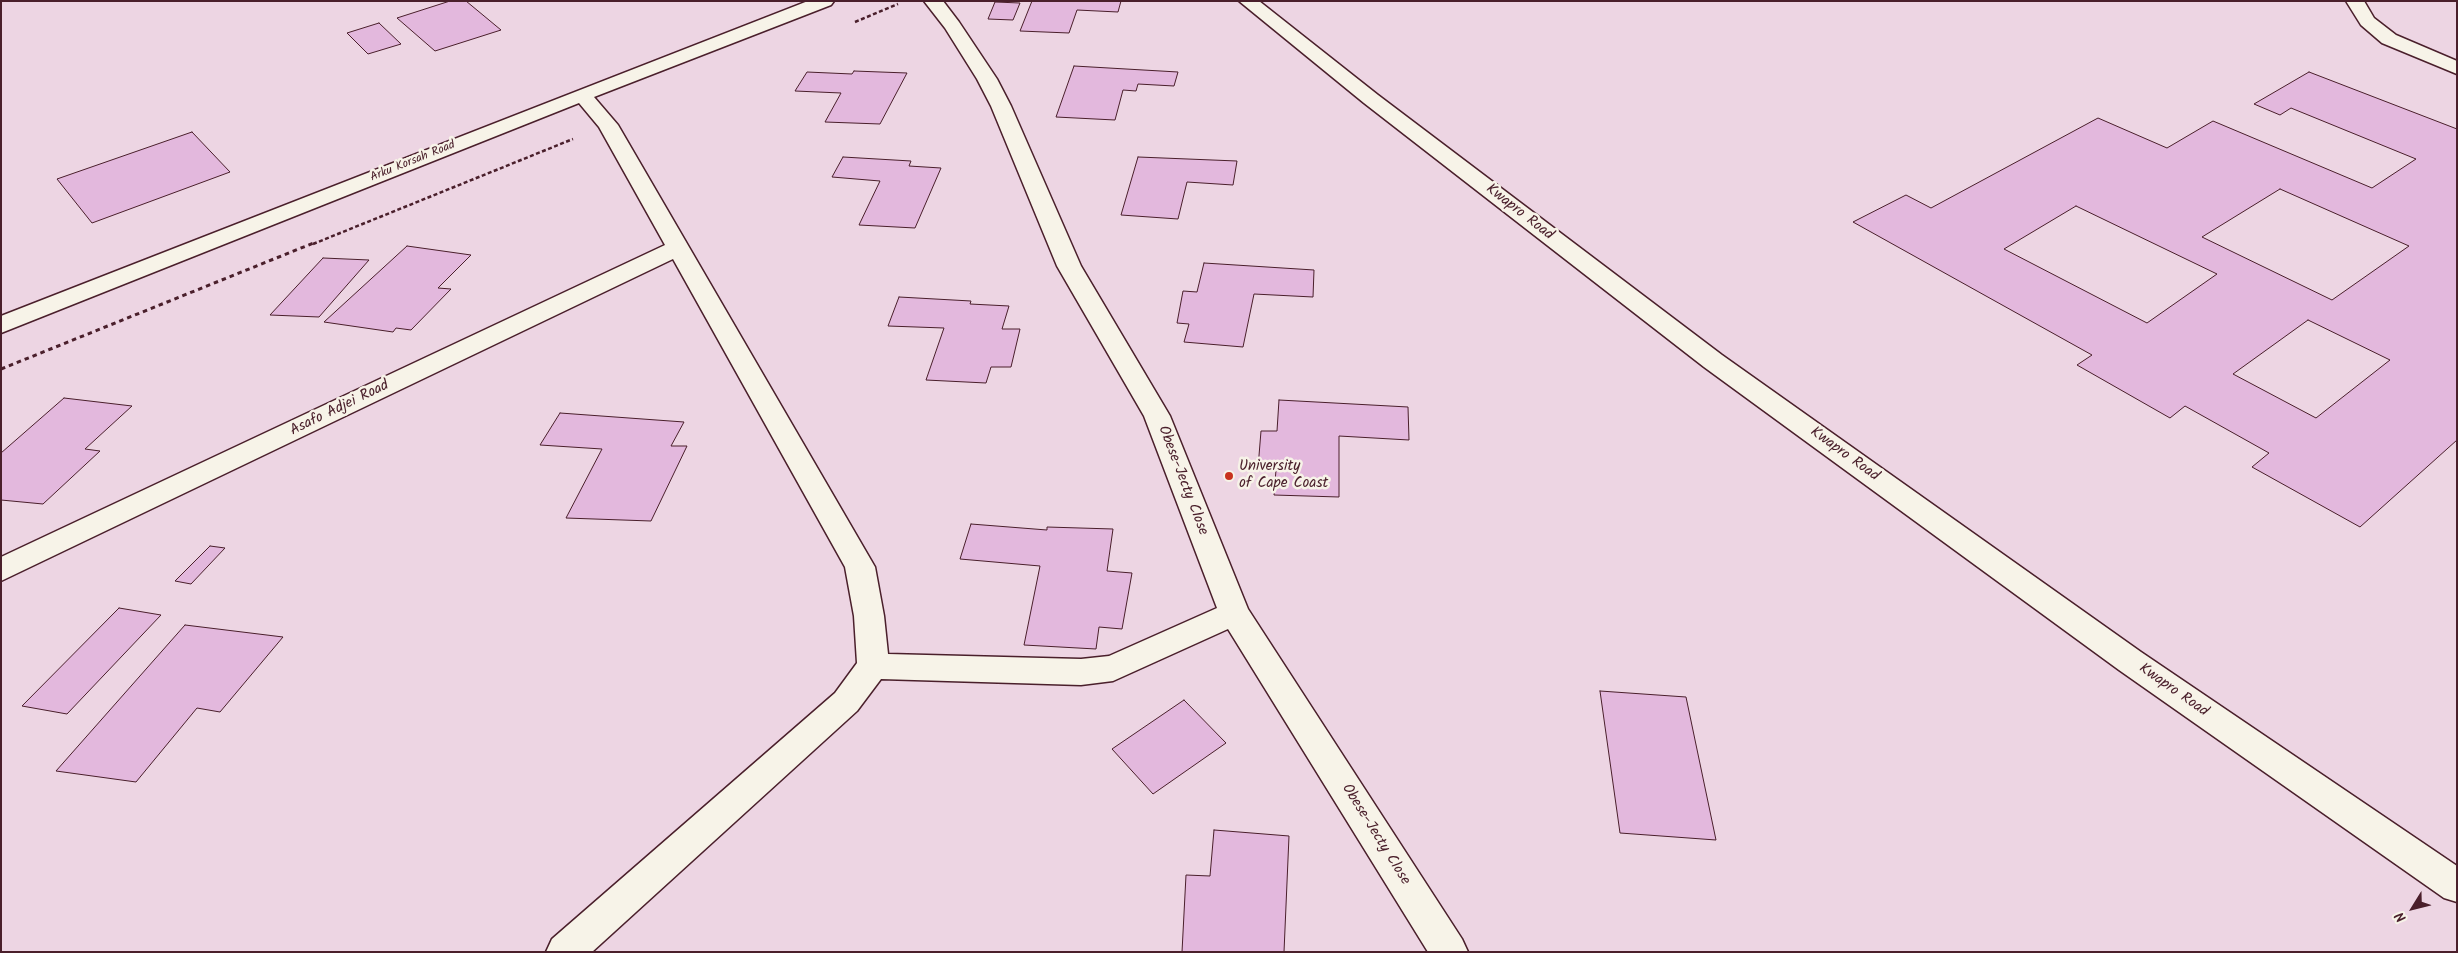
<!DOCTYPE html>
<style>
body{margin:0}
#map{position:relative;width:2458px;height:953px;overflow:hidden;background:#f1e1e5;font-family:Kalam,sans-serif}
canvas{display:block}
.frame{position:absolute;inset:0;border:2px solid #4a1f2b;pointer-events:none}
.north{position:absolute;left:2388px;top:883px;width:50px;height:50px;-webkit-text-stroke:4px #f7f3e8;paint-order:stroke;rotate:234deg;font-size:14px;font-weight:700;line-height:20px;text-align:center;color:#4a1f2b}
.north::after{content:'';display:block;margin:auto;width:18px;height:22px;background:#4a1f2b;clip-path:polygon(50% 0,100% 100%,50% 72%,0 100%)}
</style>
<div id="map">
<canvas width="2458" height="953"></canvas>
<div class="frame"></div>
<div class="north">N</div>
</div>
<script>
const ctx = document.querySelector('canvas').getContext('2d');
ctx.lineJoin = 'round';
function fill(path, color) {
  ctx.fillStyle = color;
  ctx.fill(path, 'evenodd');
}
function toPath(rows) {
  const path = new Path2D();
  for (const r of rows) {
    path.moveTo(r[0], r[1]);
    for (let i = 2; i < r.length; i += 2) path.lineTo(r[i], r[i + 1]);
  }
  return path;
}
function trace(path, color, width, dash) {
  ctx.strokeStyle = color;
  ctx.lineWidth = width;
  ctx.lineCap = dash ? 'butt' : 'round';
  ctx.setLineDash(dash || []);
  ctx.stroke(path);
}
function drawText(font, color, halo, rows, align = 'center') {
  ctx.font = font + ' Kalam,sans-serif';
  ctx.lineWidth = 5;
  ctx.setLineDash([]);
  ctx.textBaseline = 'middle';
  ctx.strokeStyle = halo;
  ctx.fillStyle = color;
  for (const [text, x, y, turn = 0] of rows) {
    ctx.save();
    ctx.translate(x, y);
    ctx.rotate((+turn || 0) * Math.PI / 180);
    ctx.textAlign = isNaN(turn) ? turn : align;
    if (halo) ctx.strokeText(text, 0, 0);
    ctx.fillText(text, 0, 0);
    ctx.restore();
  }
}
fill(toPath([
 [1,1,2457,1,2457,952,1,952]
]), '#edd5e3');
const building = toPath([
 [450,1,466,1,501,30,435,51,397,18,450,1],
 [1032,1,1121,1,1118,12,1077,10,1069,33,1020,31,1032,1],
 [995,2,1020,3,1013,20,988,19,995,2],
 [379,23,401,44,368,54,347,33,379,23],
 [1074,66,1178,72,1174,86,1138,84,1136,91,1123,90,1115,120,1056,117,1074,66],
 [854,71,907,73,880,124,825,122,841,93,795,91,807,72,852,74,854,71],
 [2309,72,2457,129,2457,440,2360,527,2252,467,2269,453,2185,406,2170,418,2077,365,2092,355,1853,222,1906,195,1931,208,2098,118,2167,148,2213,121,2372,188,2416,159,2291,108,2280,115,2254,104,2309,72],
 [2280,189,2409,246,2332,300,2202,237,2280,189],
 [2076,206,2217,274,2147,323,2004,249,2076,206],
 [2308,320,2390,360,2316,418,2233,374,2308,320],
 [192,132,230,172,92,223,57,179,192,132],
 [843,157,911,161,909,166,941,168,915,228,859,225,880,181,832,177,843,157],
 [1138,157,1237,161,1233,185,1187,182,1178,219,1121,215,1138,157],
 [407,246,471,255,438,288,451,289,411,330,396,328,393,332,324,322,407,246],
 [323,258,369,260,319,317,270,315,323,258],
 [1204,263,1314,270,1313,297,1254,294,1243,347,1184,342,1189,324,1177,323,1183,291,1197,292,1204,263],
 [899,297,971,301,970,304,1009,306,1002,329,1020,329,1011,367,991,367,986,383,926,380,944,328,888,326,899,297],
 [64,398,132,406,85,449,100,451,43,504,1,500,1,453,64,398],
 [1279,400,1408,407,1409,440,1339,436,1339,497,1274,495,1276,470,1258,468,1261,431,1277,431,1279,400],
 [560,413,684,422,671,446,687,446,651,521,566,518,602,449,540,445,560,413],
 [971,524,1047,530,1047,527,1113,529,1107,571,1132,573,1122,629,1099,627,1096,649,1024,645,1040,566,960,559,971,524],
 [210,546,225,548,191,584,175,581,210,546],
 [119,608,161,615,67,714,22,706,119,608],
 [185,625,283,637,220,712,197,708,136,782,56,771,185,625],
 [1600,691,1686,697,1716,840,1620,833,1600,691],
 [1184,700,1226,743,1153,794,1112,749,1184,700],
 [1214,830,1289,836,1284,952,1182,952,1186,875,1210,876,1214,830]
]);
fill(building, '#e3b8dd');
trace(building, '#4a1f2b', 1);
const minor = toPath([
 [808,1,834,1,831,5,594,97,618,125,875,567,884,616,888,654,1081,659,1109,656,1217,608,1144,416,1057,266,991,106,977,79,945,28,924,1,943,1,959,22,997,79,1011,106,1081,266,1170,416,1248,609,1462,939,1468,952,1428,952,1228,629,1113,681,1081,685,881,679,857,711,592,952,546,952,552,939,835,693,857,663,854,616,845,567,673,259,1,581,1,557,665,245,599,127,579,103,1,333,1,316,808,1],
 [1239,1,1259,1,1378,95,1722,355,2141,652,2457,866,2457,902,2444,898,2119,670,1704,367,1364,103,1239,1],
 [2346,1,2364,1,2374,18,2396,35,2457,61,2457,74,2382,43,2361,25,2346,1]
]);
trace(minor, '#4a1f2b', 3);
trace(toPath([
 [855,22,898,4],
 [313,244,573,139]
]), '#4a1f2b', 2.5, [4, 2.5]);
trace(toPath([
 [1,369,316,242]
]), '#4a1f2b', 3, [4.5, 4]);
fill(minor, '#f7f3e8');
for (const [x, y, r, color] of [
 [1229,476,5,"#c8321e"]
]) {
  const dot = new Path2D();
  dot.arc(x, y, r, 0, 2 * Math.PI);
  ctx.fillStyle = color;
  ctx.fill(dot);
  trace(dot, '#f7f3e8', 2);
}
drawText('12px', '#4a1f2b', '#f7f3e8', [
 ["Arku Korsah Road",413,162,-22]
]);
drawText('15px', '#4a1f2b', '#f7f3e8', [
 ["Kwapro Road",1519,213,38],
 ["Asafo Adjei Road",340,409,-26],
 ["Kwapro Road",1844,455,36],
 ["Obese-Jecty Close",1182,481,69],
 ["Kwapro Road",2173,691,35],
 ["Obese-Jecty Close",1375,835,58]
]);
drawText('15px', '#4a1f2b', '#f7f3e8', [
 ["University",1239,467],
 ["of Cape Coast",1239,484]
], 'left');
</script>
